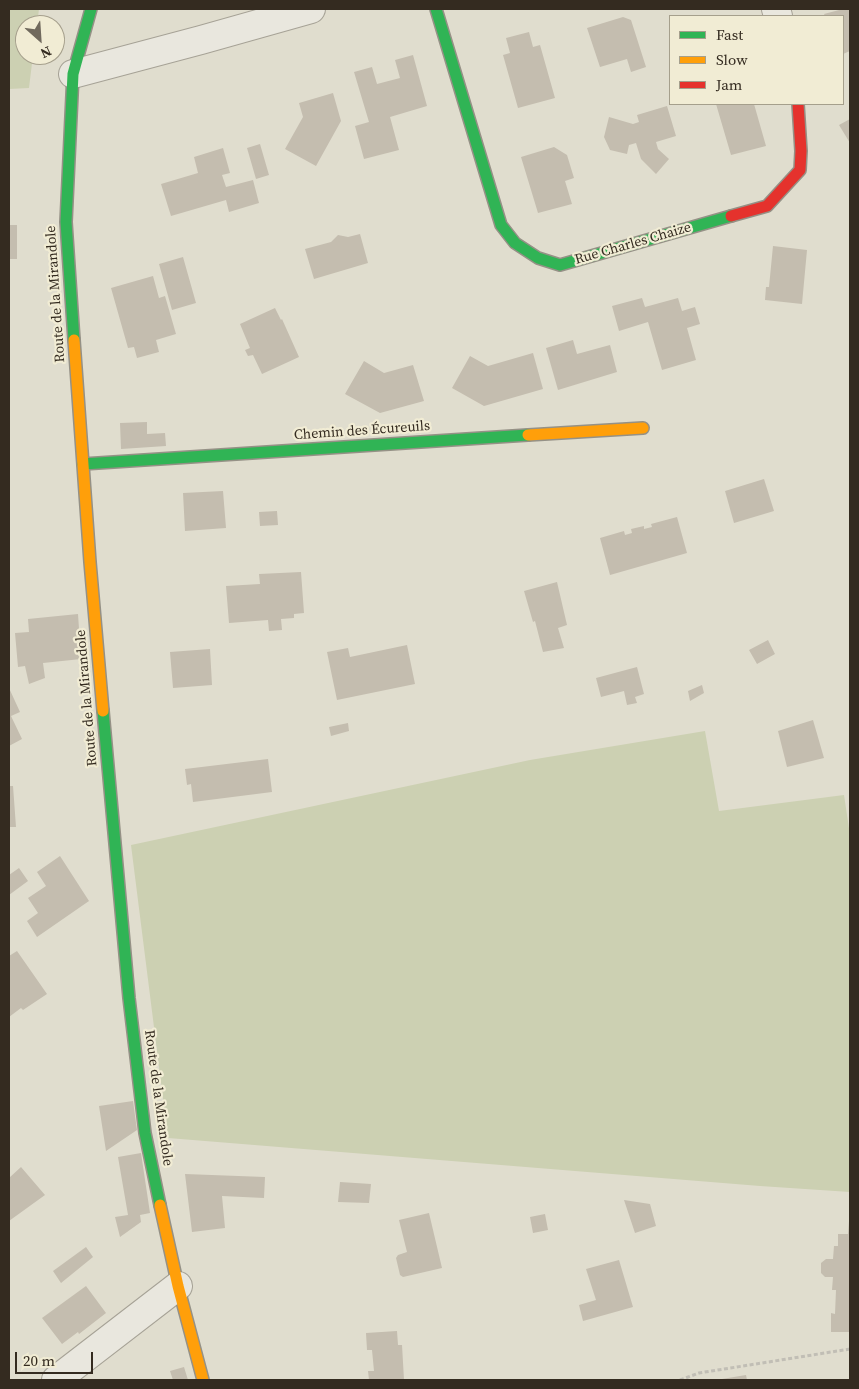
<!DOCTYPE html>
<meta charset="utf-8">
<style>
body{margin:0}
#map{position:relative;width:859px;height:1389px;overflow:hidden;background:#e0ddce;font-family:"Source Serif 4",serif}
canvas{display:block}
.frame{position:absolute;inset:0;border:10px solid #342b20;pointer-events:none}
.legend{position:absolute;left:669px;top:15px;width:175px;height:90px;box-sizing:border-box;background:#f1ecd4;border:1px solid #a59f8c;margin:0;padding:6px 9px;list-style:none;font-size:15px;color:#342b20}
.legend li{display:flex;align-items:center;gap:10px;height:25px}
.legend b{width:25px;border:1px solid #a59f8c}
.north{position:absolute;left:15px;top:15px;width:50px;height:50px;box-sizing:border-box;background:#f1ecd4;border:1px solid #a59f8c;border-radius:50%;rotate:154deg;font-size:14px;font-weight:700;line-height:20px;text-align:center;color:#342b20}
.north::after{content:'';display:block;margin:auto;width:18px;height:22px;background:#70695d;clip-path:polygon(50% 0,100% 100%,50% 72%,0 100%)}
.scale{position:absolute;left:15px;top:1352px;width:78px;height:22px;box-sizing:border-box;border:2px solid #342b20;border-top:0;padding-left:6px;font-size:15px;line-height:18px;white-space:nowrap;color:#342b20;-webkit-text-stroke:4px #f1ecd4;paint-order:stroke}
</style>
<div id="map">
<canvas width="859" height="1389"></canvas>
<div class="frame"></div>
<ul class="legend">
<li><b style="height:6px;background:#30b455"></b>Fast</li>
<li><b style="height:6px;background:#ff9f0a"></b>Slow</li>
<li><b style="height:6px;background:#e5322d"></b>Jam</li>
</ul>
<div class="north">N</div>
<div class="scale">20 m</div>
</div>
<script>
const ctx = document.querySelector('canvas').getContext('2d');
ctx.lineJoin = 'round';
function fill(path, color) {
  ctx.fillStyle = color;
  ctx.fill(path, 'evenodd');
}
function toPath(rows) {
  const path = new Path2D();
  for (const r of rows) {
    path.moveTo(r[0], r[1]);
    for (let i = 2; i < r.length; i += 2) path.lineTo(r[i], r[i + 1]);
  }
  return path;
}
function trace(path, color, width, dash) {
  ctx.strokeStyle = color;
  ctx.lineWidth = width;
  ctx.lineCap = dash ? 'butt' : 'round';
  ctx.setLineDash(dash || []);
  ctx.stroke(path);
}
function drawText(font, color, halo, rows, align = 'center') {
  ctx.font = font + ' "Source Serif 4",serif';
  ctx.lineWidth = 4.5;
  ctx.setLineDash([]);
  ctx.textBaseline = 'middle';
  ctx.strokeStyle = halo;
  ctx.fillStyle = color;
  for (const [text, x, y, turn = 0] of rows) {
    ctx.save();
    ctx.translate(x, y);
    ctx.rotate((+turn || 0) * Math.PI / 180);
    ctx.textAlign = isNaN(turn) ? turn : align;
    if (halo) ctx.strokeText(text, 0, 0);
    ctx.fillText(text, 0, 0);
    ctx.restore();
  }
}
fill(toPath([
 [9,9,39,9,37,25,25,25,25,55,33,55,29,88,9,89],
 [705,731,719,811,844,795,850,835,850,1192,760,1186,168,1138,131,845,530,760]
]), '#ccd0b2');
fill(toPath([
 [843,9,850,9,850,51,843,54,843,16,825,16,824,14],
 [623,17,631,20,646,67,631,72,627,59,600,67,587,28],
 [529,32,533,47,540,45,555,98,518,108,503,55,510,53,506,38],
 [413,55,427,106,390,117,399,150,364,159,355,126,369,122,354,72,372,67,377,84,400,78,395,60],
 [333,93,341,121,316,166,285,149,303,117,299,103],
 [716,104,754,104,766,146,731,155],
 [667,106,676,136,656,142,658,149,669,159,656,174,641,159,636,143,629,145,627,154,610,150,604,137,609,117,633,124,639,122,637,115],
 [850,119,850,143,839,125],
 [260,144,269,175,256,179,247,148],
 [554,147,567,155,574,178,565,181,572,204,538,213,521,157],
 [223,148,230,173,222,175,226,187,253,180,259,203,229,212,226,200,171,216,161,184,198,173,194,157],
 [9,225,17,225,17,259,9,259],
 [360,234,368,263,314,279,305,249,331,242,338,235,348,237],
 [773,246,807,250,802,304,765,300,766,287,769,287],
 [183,257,196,303,172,310,159,264],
 [153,276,159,298,165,296,176,334,156,340,159,352,137,358,134,347,128,348,111,288],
 [642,298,645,307,678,298,682,311,695,307,700,324,687,328,696,360,662,370,648,322,619,331,612,306],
 [275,308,281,320,282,319,299,357,262,374,253,355,248,356,245,350,250,348,240,324],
 [573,340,577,354,610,345,617,372,558,390,546,348],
 [533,353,543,389,484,406,452,388,470,356,488,366],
 [364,361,384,373,413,365,424,401,380,413,345,394],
 [147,422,147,434,165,433,166,446,121,449,120,423],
 [764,479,774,511,734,523,725,491],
 [223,491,226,528,185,531,183,493],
 [277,511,278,525,260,526,259,512],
 [677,517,687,553,610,575,600,538,624,531,625,535,632,533,631,529,644,526,644,529,652,527,651,524],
 [301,572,304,613,294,614,294,618,281,619,282,630,269,631,268,620,229,623,226,586,260,584,259,574],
 [557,582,567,625,558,628,564,648,543,652,535,621,533,622,524,591],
 [78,614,81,659,43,663,45,678,29,684,25,666,18,667,15,633,29,632,28,619],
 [768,640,775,654,757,664,749,650],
 [407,645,415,684,337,700,327,652,348,648,350,657],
 [210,649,212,685,173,688,170,652],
 [637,667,644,694,635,697,637,703,627,705,624,691,601,697,596,678],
 [702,685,704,693,690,701,688,691],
 [9,688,20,712,11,716,22,739,9,746],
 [813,720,824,758,787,767,778,731],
 [348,723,349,731,331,736,329,727],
 [268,759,272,792,193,802,191,784,187,785,185,769],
 [9,786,13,786,16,827,9,827],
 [60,856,89,901,37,937,27,921,38,913,28,898,46,886,37,872],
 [19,868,28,881,9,895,9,875],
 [17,951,47,994,23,1010,21,1008,9,1017,9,956],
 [133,1101,137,1130,106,1151,99,1106],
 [141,1153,150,1213,140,1215,141,1222,120,1237,115,1217,128,1215,118,1157],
 [21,1167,45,1195,9,1221,9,1178],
 [185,1174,265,1177,264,1198,222,1196,225,1228,192,1232],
 [340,1182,371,1184,369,1203,338,1202],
 [624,1200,650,1204,656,1226,635,1233],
 [429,1213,442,1268,403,1277,400,1275,396,1258,398,1255,407,1252,399,1220],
 [545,1214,548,1230,533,1233,530,1217],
 [849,1221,850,1221,850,1332,831,1332,831,1313,835,1314,836,1290,832,1290,833,1277,825,1277,821,1273,821,1263,826,1259,833,1259,834,1246,838,1246,838,1234,848,1234],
 [86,1247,93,1257,61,1283,53,1271],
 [619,1260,633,1307,583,1321,579,1305,596,1300,586,1269],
 [86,1286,106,1313,79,1334,78,1332,62,1344,42,1318],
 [397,1331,398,1345,402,1345,404,1380,369,1380,368,1371,374,1371,372,1350,367,1350,366,1333],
 [184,1367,188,1380,173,1380,170,1371],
 [746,1375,747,1380,722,1380,722,1379]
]), '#c4bdaf');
const street = toPath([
 [776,9,778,16],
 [73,74,201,40,311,9],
 [56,1380,178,1286]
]);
const fast = toPath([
 [436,9,501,225,515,243,538,258,560,265,731,216],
 [74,340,66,222,73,74,91,9],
 [83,464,528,435],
 [103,711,129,998,145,1133,160,1205]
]);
const slow = toPath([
 [74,340,90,562,103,711],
 [528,435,643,428],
 [160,1205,178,1286,203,1380]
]);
const jam = toPath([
 [731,216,767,206,800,170,801,151,798,104]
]);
trace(street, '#a6a296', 30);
trace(fast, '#959186', 14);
trace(slow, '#959186', 14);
trace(jam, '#959186', 14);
trace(toPath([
 [680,1380,699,1373,850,1349]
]), '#c1beb5', 3, [4, 2.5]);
trace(street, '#e9e7de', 28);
trace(fast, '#30b455', 11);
trace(slow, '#ff9f0a', 11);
trace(jam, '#e5322d', 11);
drawText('14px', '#342b20', '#f1ecd4', [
 ["Rue Charles Chaize",633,244,-16],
 ["Route de la Mirandole",56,294,-94],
 ["Chemin des Écureuils",362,431,-4],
 ["Route de la Mirandole",87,698,-95],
 ["Route de la Mirandole",158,1098,82]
]);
</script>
